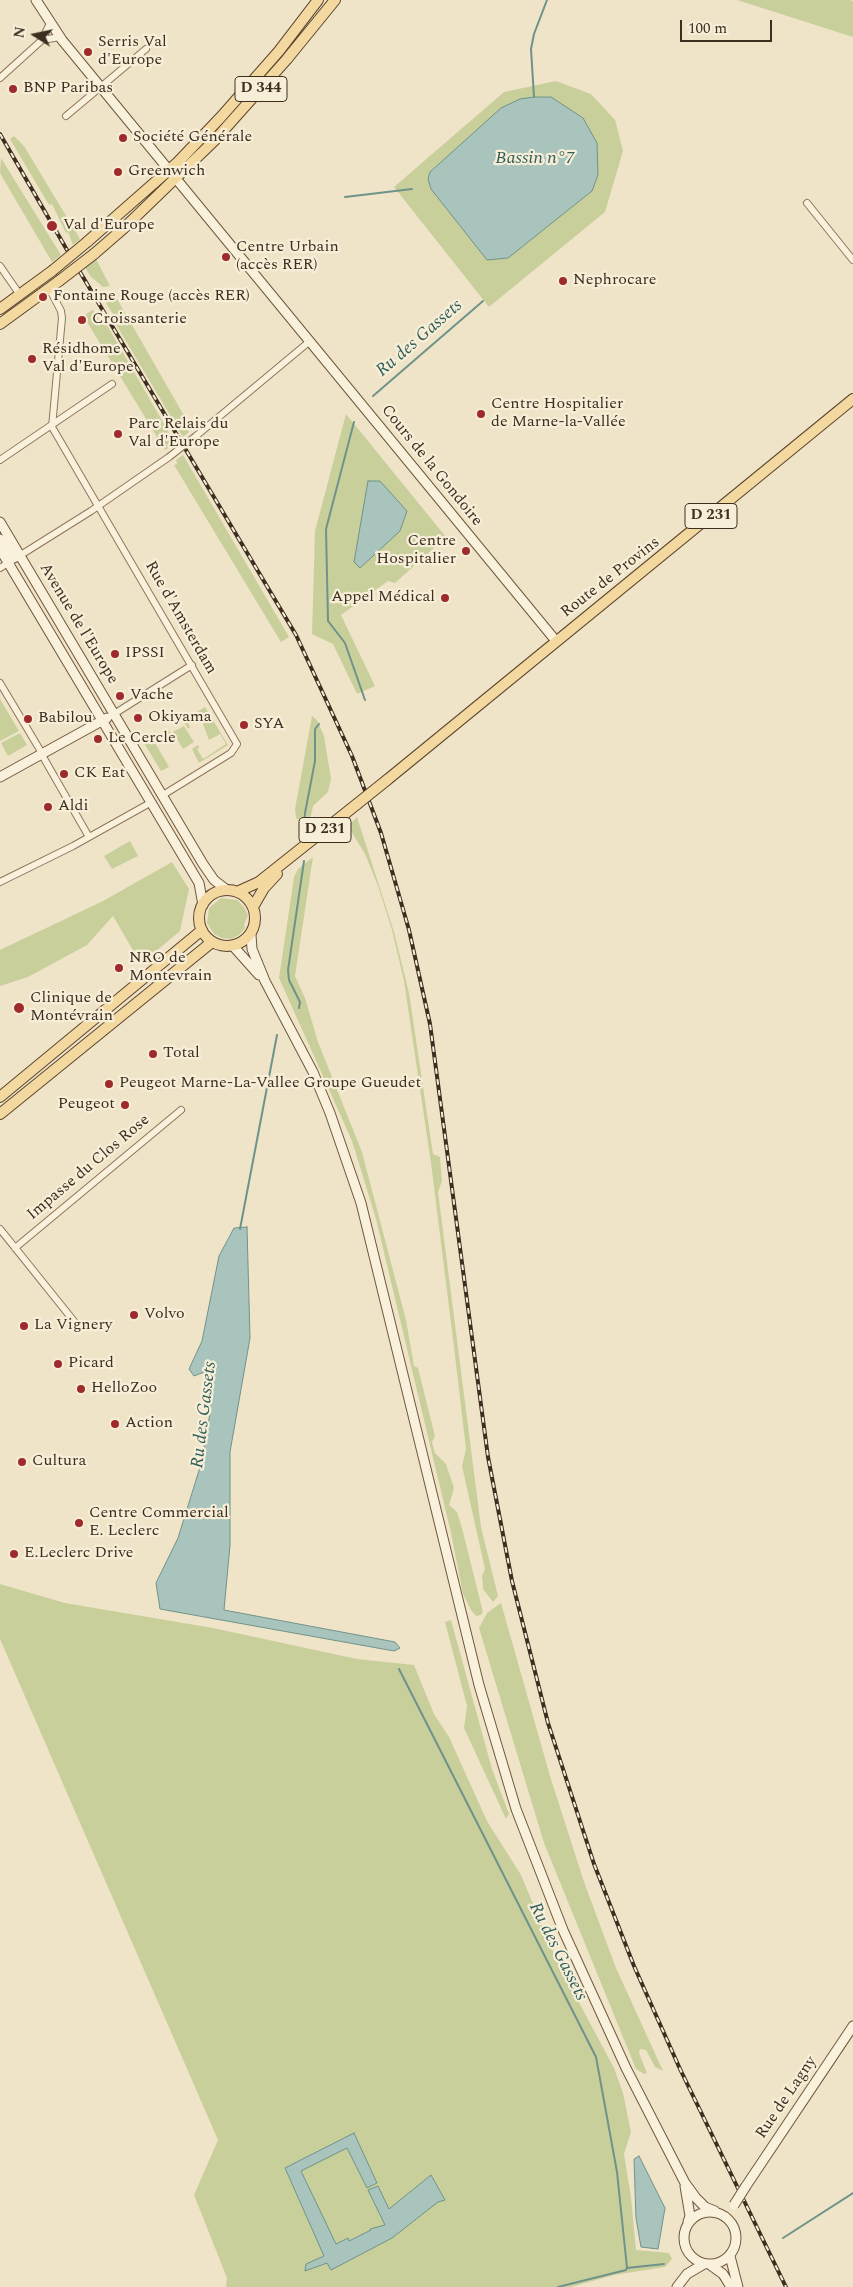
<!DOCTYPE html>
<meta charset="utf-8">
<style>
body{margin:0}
#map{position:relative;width:853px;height:2287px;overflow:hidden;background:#f0e4c8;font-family:Spectral,serif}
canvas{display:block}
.north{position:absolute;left:10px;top:10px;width:50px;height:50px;-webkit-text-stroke:4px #f7eed8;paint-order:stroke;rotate:280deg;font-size:14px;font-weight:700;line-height:20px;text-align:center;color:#3d2e20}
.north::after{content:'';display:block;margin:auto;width:18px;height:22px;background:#3d2e20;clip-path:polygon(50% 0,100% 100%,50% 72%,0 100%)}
.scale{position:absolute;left:680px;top:20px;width:92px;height:22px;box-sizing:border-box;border:2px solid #3d2e20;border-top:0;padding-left:6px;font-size:15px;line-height:18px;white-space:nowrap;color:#3d2e20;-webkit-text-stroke:4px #f7eed8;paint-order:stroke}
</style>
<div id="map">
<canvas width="853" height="2287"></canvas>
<div class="north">N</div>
<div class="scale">100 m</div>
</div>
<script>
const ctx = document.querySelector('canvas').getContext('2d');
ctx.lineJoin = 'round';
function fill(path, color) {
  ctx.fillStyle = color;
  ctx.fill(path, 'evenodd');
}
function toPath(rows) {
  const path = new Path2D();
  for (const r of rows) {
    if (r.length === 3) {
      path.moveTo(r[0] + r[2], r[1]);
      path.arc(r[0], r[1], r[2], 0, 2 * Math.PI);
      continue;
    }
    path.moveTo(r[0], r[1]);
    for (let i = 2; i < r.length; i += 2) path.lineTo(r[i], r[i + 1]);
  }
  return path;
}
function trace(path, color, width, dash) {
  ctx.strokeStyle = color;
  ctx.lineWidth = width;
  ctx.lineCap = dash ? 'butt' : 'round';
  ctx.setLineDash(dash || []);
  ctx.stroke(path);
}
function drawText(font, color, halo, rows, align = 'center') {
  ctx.font = font + ' Spectral,serif';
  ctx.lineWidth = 4.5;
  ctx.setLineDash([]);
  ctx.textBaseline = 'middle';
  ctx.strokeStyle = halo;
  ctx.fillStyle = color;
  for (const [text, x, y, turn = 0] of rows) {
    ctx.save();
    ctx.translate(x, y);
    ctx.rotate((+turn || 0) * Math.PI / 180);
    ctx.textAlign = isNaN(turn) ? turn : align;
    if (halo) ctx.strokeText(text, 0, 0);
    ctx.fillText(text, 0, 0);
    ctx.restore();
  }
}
fill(toPath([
 [737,0,850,0,853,1,853,37],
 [556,81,591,94,615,120,623,151,605,212,489,307,394,187,504,92],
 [14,136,24,146,80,239,73,245,68,232,66,233,52,204,49,205,10,139],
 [1,158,61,255,52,262,0,173],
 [96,259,110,286,103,287,90,276,85,267],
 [116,297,190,426,187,428,189,432,183,437,111,316,113,314,106,303],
 [93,310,100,322,104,320,175,443,165,450,87,322,86,314],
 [346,414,446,537,395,583,388,581,341,615,375,686,357,694,333,644,312,634,315,531],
 [183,455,289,637,281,642,174,465,177,464,176,460],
 [0,699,19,731,0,741],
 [205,707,228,745,199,763,192,749,198,745,199,748,197,749,203,759,226,744,220,734,209,740,200,716,188,723,190,727,188,729,183,720],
 [312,716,317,720,324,736,331,779,328,792,313,806,311,816,302,822,296,818,295,809],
 [184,726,194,742,183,749,173,732],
 [168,729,175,741,171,743,166,736,155,743,169,767,161,771,144,743],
 [20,733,27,745,8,756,1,743],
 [357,817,394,932,409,993,433,1154,440,1157,442,1181,438,1192,481,1527,498,1596,493,1602,483,1589,482,1576,485,1569,462,1466,466,1449,454,1347,431,1163,404,981,392,930,378,886,365,854,348,826],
 [130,841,138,856,112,869,104,856],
 [313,857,295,976,305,998,318,1042,362,1152,406,1320,414,1366,418,1368,435,1436,432,1442,435,1453,446,1464,454,1488,449,1505,457,1512,462,1528,483,1612,481,1615,476,1616,471,1610,463,1594,451,1533,376,1219,352,1141,279,978,294,877,298,869],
 [172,862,189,889,180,931,141,964,113,916,87,945,28,977,0,986,0,950,103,901],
 [221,898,237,900,244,907,248,915,244,925,245,928,239,935,231,939,222,938,214,934,207,923,209,908],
 [0,1584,65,1603,213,1628,357,1659,414,1665,434,1714,449,1737,487,1821,521,1875,558,1963,614,2068,623,2093,631,2132,624,2154,631,2197,636,2250,669,2253,672,2259,665,2267,614,2275,571,2287,226,2287,227,2278,194,2195,218,2140,0,1639],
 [501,1603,550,1776,584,1882,616,1968,663,2071,655,2067,646,2050,640,2049,639,2053,647,2073,644,2074,636,2069,544,1843,479,1628,487,1613],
 [451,1620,492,1769,509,1814,506,1819,464,1728,467,1706,445,1622]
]), '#c9cf9b');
const water = toPath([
 [534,97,551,97,583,118,597,143,598,175,592,191,508,258,487,260,431,189,428,179,430,172,501,108,520,99,534,97],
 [368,481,380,481,407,511,400,531,360,568,354,562,368,481],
 [247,1227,250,1338,230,1452,230,1545,224,1610,395,1642,400,1648,394,1651,160,1609,156,1583,178,1538,201,1464,210,1413,212,1377,210,1370,194,1376,189,1369,202,1341,219,1256,234,1228,247,1227],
 [354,2133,377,2183,367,2188,347,2148,301,2171,336,2244,348,2238,349,2241,371,2230,370,2229,385,2225,368,2190,378,2186,389,2209,431,2175,445,2200,438,2202,392,2238,331,2270,327,2263,305,2271,306,2264,324,2256,285,2168,354,2133],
 [639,2156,665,2208,658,2249,641,2247,636,2218,634,2159,639,2156]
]);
fill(water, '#a9c4bc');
trace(water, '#6f938a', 1);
trace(toPath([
 [534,97,531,49,534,34,547,0],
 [345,197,412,189],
 [373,396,483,301],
 [354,422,326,529,328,621,345,643,365,700],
 [304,831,305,813,315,761,315,729,319,724],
 [299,1008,300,1002,289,980,288,970,304,861],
 [240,1229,277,1035],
 [399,1669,596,2057,617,2172,627,2268],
 [783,2238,853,2193],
 [558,2287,626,2270,627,2268,664,2264]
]), '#6f938a', 2);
const street = toPath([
 [42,40,60,37],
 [0,78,42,40,50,23],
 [66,116,146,49],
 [807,203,853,260],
 [0,266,20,295],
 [49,288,61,311,62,318,52,427,237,744,231,753,163,795],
 [196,436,310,341],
 [0,460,112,384],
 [0,568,91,511,169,457],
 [0,683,43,755],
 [114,714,192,665],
 [42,755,89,837],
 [0,882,73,846,150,803],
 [0,1229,77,1325],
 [15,1248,181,1110]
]);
const secondary = toPath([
 [36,0,62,40,556,641],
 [0,522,203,864,214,880,227,890],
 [0,539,11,557,16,557],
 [0,549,199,883,203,905],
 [0,777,107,718],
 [251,935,252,949,265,981,313,1072,330,1113,361,1203,479,1685,516,1809,563,1930,626,2068,685,2183,696,2198,705,2207,715,2211],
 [233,946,259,975],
 [685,2186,690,2216,688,2222],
 [746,2186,853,2026],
 [710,2238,26],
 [730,2256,738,2287],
 [709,2264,723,2274,731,2287],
 [677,2287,687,2274,704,2264]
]);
const primary = toPath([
 [87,242,178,162,221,117,279,51,318,0],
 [94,254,124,228,215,140,287,59,335,0],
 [0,309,52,271],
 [0,324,59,281],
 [387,780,853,399],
 [227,918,28],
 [237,892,259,882,357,804],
 [253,907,264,888,277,874],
 [0,1097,202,930],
 [0,1114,212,942]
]);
trace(street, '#8d765c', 8);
trace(secondary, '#6f573f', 11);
trace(primary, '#5b4430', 12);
trace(street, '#faf1dc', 6);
trace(secondary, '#faf1dc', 9);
trace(primary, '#f3d9a0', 10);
const rail = toPath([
 [0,134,67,250],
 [80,272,296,635,352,756,381,833,409,930,430,1024,488,1457,512,1581,548,1723,594,1864,634,1966,680,2069,786,2287]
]);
trace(rail, '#3d2e20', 4);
trace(rail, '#f7eed8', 2, [5.5]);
const streetBridge = toPath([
 [169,457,196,436]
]);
const secondaryBridge = toPath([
 [734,2205,746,2186]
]);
const primaryBridge = toPath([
 [52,271,87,242],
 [59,281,94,254],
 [357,804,387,780]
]);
trace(streetBridge, '#8d765c', 8, []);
trace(secondaryBridge, '#6f573f', 11, []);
trace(primaryBridge, '#5b4430', 12, []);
trace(streetBridge, '#faf1dc', 6);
trace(secondaryBridge, '#faf1dc', 9);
trace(primaryBridge, '#f3d9a0', 10);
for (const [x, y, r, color] of [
 [88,52,5,"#9e2a2b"],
 [13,89,5,"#9e2a2b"],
 [123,138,5,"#9e2a2b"],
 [118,172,5,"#9e2a2b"],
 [52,226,6,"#9e2a2b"],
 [226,257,5,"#9e2a2b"],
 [563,281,5,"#9e2a2b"],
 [43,297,5,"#9e2a2b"],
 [82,320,5,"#9e2a2b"],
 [32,359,5,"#9e2a2b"],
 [481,414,5,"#9e2a2b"],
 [118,434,5,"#9e2a2b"],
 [466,551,5,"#9e2a2b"],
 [445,598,5,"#9e2a2b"],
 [115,654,5,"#9e2a2b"],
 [120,696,5,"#9e2a2b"],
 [138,718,5,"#9e2a2b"],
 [28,719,5,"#9e2a2b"],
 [244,725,5,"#9e2a2b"],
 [98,739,5,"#9e2a2b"],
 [64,774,5,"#9e2a2b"],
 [48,807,5,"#9e2a2b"],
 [119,968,5,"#9e2a2b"],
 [19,1008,6,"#9e2a2b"],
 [153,1054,5,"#9e2a2b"],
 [109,1084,5,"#9e2a2b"],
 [125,1105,5,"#9e2a2b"],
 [134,1315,5,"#9e2a2b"],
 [24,1326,5,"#9e2a2b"],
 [58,1364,5,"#9e2a2b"],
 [81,1389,5,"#9e2a2b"],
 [115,1424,5,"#9e2a2b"],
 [22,1462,5,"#9e2a2b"],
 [79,1523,5,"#9e2a2b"],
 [14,1554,5,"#9e2a2b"]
]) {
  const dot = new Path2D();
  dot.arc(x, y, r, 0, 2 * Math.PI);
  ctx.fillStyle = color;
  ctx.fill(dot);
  trace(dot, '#f7eed8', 2);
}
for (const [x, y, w] of [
 [261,89,52],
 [711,516,52],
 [325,830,52]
]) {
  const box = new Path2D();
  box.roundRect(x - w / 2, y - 12.5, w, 25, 4);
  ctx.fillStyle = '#f7eed8';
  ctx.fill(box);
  trace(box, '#3d2e20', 1);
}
drawText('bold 15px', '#3d2e20', null, [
 ["D 344",261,89],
 ["D 231",711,516],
 ["D 231",325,830]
]);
drawText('16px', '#3d2e20', '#f7eed8', [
 ["Serris Val",98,43],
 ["d'Europe",98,61],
 ["BNP Paribas",23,89],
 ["Société Générale",133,138],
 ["Greenwich",128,172],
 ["Val d'Europe",63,226],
 ["Centre Urbain",236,248],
 ["(accès RER)",236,266],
 ["Nephrocare",573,281],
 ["Fontaine Rouge (accès RER)",53,297],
 ["Croissanterie",92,320],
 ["Résidhome",42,350],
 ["Val d'Europe",42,368],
 ["Centre Hospitalier",491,405],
 ["de Marne-la-Vallée",491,423],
 ["Parc Relais du",128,425],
 ["Val d'Europe",128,443],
 ["Centre",456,542,"right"],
 ["Hospitalier",456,560,"right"],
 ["Appel Médical",435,598,"right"],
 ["IPSSI",125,654],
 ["Vache",130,696],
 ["Okiyama",148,718],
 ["Babilou",38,719],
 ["SYA",254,725],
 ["Le Cercle",108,739],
 ["CK Eat",74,774],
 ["Aldi",58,807],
 ["NRO de",129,959],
 ["Montevrain",129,977],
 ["Clinique de",30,999],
 ["Montévrain",30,1017],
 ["Total",163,1054],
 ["Peugeot Marne-La-Vallee Groupe Gueudet",119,1084],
 ["Peugeot",115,1105,"right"],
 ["Volvo",144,1315],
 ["La Vignery",34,1326],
 ["Picard",68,1364],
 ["HelloZoo",91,1389],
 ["Action",125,1424],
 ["Cultura",32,1462],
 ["Centre Commercial",89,1514],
 ["E. Leclerc",89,1532],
 ["E.Leclerc Drive",24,1554]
], 'left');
drawText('16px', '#3d2e20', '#f7eed8', [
 ["Cours de la Gondoire",431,466,51],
 ["Route de Provins",611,578,-38],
 ["Rue d'Amsterdam",180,618,60],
 ["Avenue de l'Europe",78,624,59],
 ["Impasse du Clos Rose",89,1168,-40],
 ["Rue de Lagny",787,2098,-56]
]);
drawText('italic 18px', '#2f5d5a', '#f7eed8', [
 ["Bassin n°7",535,159],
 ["Ru des Gassets",420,339,-41],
 ["Ru des Gassets",205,1415,-83],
 ["Ru des Gassets",557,1952,63]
]);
</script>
